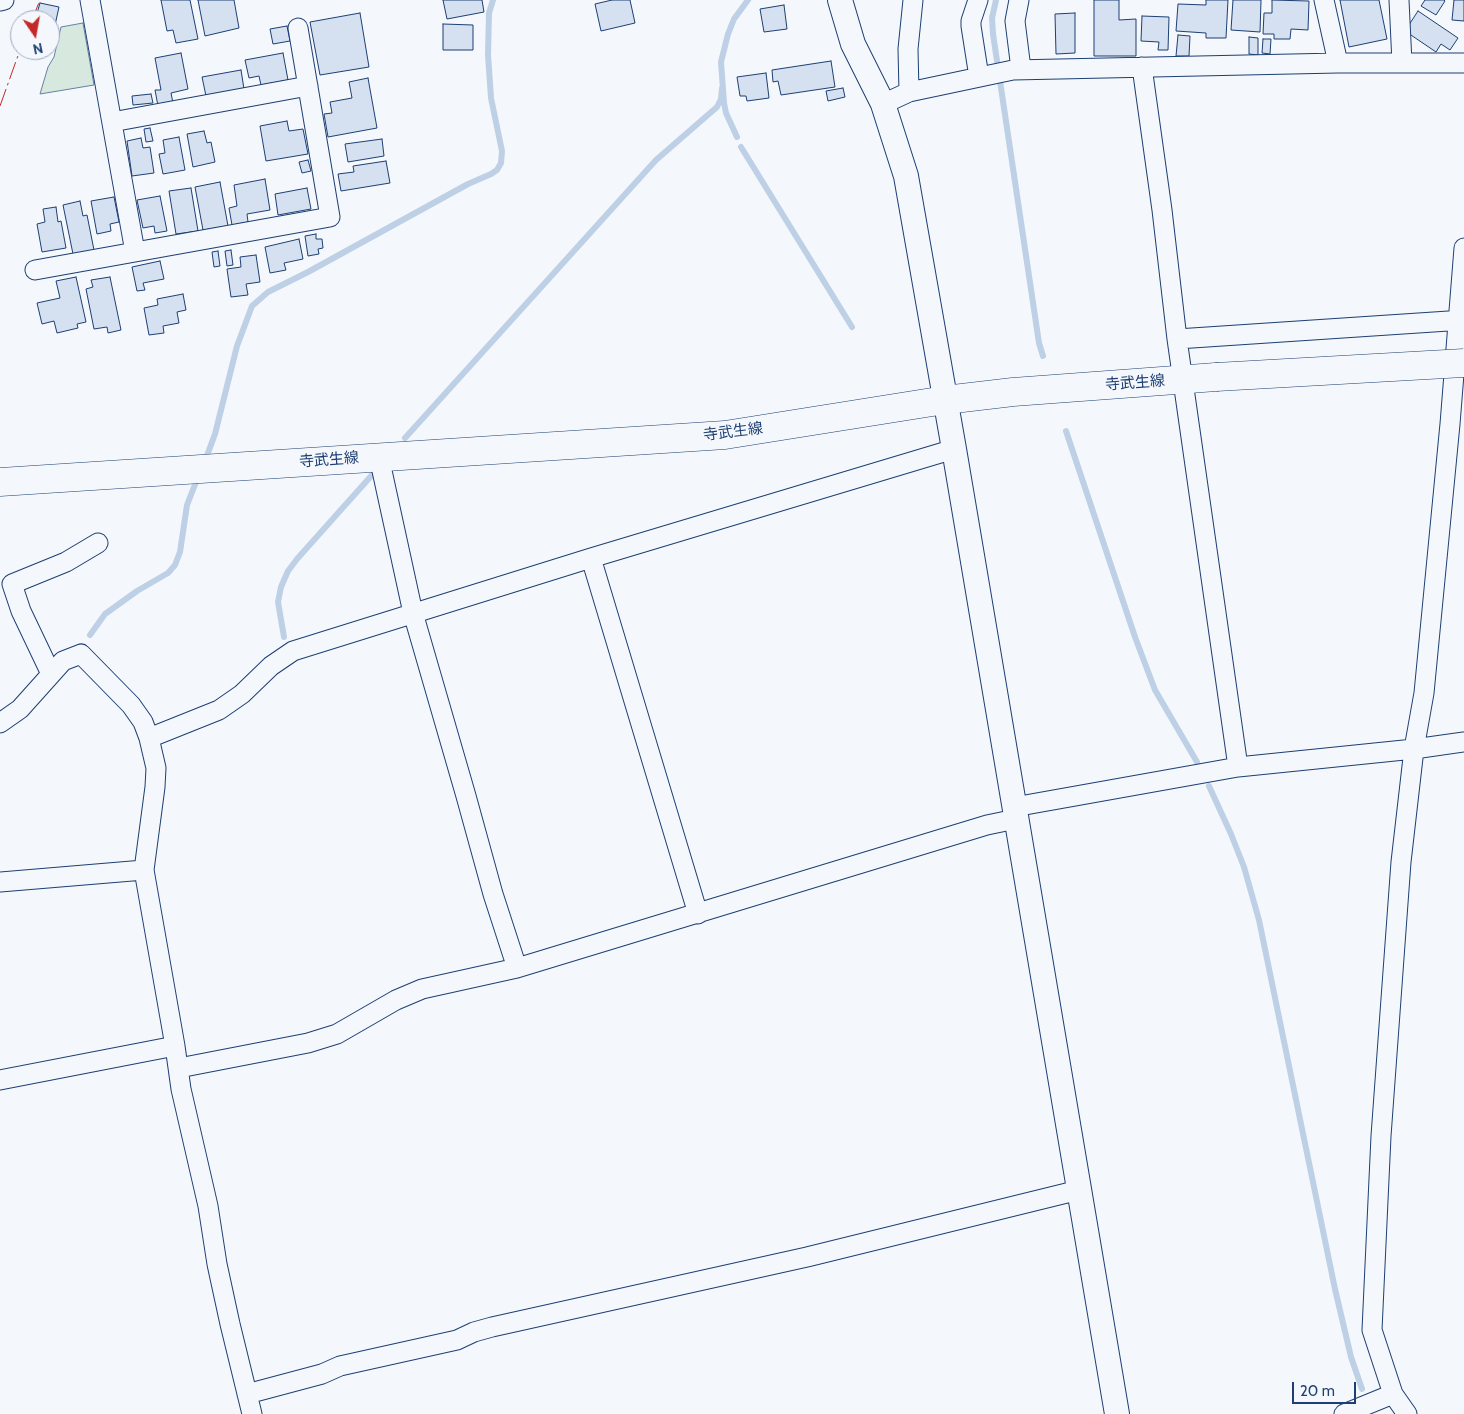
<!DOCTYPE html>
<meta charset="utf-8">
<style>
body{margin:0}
#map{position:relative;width:1464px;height:1414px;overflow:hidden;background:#f4f7fb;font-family:Cabin,sans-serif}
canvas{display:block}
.north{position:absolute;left:10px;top:10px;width:50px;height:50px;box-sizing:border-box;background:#f4f7fb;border:1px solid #9eadc5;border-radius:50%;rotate:168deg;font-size:14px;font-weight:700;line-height:20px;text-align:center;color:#1d3f73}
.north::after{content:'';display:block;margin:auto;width:18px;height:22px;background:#c62828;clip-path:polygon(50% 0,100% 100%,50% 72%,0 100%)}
.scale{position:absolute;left:1292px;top:1382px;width:64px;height:22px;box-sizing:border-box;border:2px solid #1d3f73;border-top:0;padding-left:6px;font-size:15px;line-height:18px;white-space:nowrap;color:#1d3f73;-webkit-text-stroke:4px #f4f7fb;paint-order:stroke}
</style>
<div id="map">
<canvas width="1464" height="1414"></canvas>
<div class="north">N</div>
<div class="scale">20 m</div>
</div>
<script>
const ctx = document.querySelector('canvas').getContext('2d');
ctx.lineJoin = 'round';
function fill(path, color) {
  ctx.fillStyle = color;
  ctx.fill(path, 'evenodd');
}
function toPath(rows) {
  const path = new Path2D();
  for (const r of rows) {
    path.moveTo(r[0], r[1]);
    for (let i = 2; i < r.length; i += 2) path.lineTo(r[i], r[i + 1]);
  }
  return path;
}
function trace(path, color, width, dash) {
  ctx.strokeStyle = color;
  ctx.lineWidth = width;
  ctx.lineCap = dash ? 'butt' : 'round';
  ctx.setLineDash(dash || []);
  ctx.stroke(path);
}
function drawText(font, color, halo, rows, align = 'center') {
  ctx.font = font + ' Cabin,"Noto Sans JP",sans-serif';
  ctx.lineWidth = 4;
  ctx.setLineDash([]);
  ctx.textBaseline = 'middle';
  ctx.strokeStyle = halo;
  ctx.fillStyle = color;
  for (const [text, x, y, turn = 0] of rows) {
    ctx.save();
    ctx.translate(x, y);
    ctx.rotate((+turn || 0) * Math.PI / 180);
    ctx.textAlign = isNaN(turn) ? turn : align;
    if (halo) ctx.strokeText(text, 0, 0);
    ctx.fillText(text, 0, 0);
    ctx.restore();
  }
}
const green = toPath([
 [83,23,94,85,40,94,48,67,54,57,61,27,83,23]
]);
fill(green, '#d7e8df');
trace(green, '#687fa3', 1);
trace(toPath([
 [996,0,992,18,993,34,1039,343,1043,356],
 [737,137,726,113,724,103,721,62,728,34,734,19,748,0],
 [741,147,852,327],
 [1066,431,1135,637,1155,690,1197,762],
 [405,438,656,160,717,107,721,99,722,88],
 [205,461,215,434,237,346,252,306,268,292,308,272,468,184,491,174,497,170,501,163,502,151,491,98,488,55,489,13,493,0],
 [90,635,105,614,137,591,168,573,175,565,180,552,187,505,196,482],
 [284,637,278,602,281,587,288,571,297,559,372,475],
 [1209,786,1231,834,1244,867,1259,920,1335,1289,1351,1357,1362,1389]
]), '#bed0e5', 6);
const building = toPath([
 [161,0,190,0,198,39,176,43,173,30,167,31,161,0],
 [198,0,234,0,239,28,205,36,198,0],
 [443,0,482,0,484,12,447,19,443,0],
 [612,0,630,0,635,23,601,31,595,4,612,0],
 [1094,0,1119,0,1119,20,1136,19,1136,56,1094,56,1094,0],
 [1206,0,1228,0,1226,38,1206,38,1206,33,1176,31,1178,4,1206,5,1206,0],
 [1233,0,1261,0,1260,32,1231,30,1233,0],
 [1272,0,1309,1,1308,30,1291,29,1290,39,1274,39,1274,34,1263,34,1264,13,1272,13,1272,0],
 [1340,0,1379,0,1387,39,1349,47,1340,0],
 [1425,0,1444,0,1445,1,1436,15,1421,6,1425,0],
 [1454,0,1464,0,1464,21,1452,20,1454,0],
 [40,3,59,7,55,25,50,24,50,20,35,20,40,3],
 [784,5,787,29,764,32,760,9,784,5],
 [1418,11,1458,38,1450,50,1441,44,1436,52,1405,31,1418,11],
 [360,13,369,67,320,75,310,22,360,13],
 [1075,13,1075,53,1056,54,1055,14,1075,13],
 [1142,16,1169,17,1168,50,1158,50,1159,42,1141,41,1142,16],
 [443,24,473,25,473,50,443,50,443,24],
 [287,26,290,41,273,44,270,29,287,26],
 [1178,35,1190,36,1189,56,1176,56,1178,35],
 [1249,37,1258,38,1258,55,1249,54,1249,37],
 [1263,39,1271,39,1270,54,1262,53,1263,39],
 [181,53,188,89,171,93,173,103,158,106,155,90,161,90,155,58,181,53],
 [283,53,288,80,261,85,259,76,249,78,245,60,283,53],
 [831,61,835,87,781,95,778,81,773,82,772,70,831,61],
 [241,70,244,89,206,96,202,77,241,70],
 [766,73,769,98,747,101,746,96,740,96,737,77,766,73],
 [368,78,377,128,328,137,324,114,332,113,330,102,352,98,349,82,368,78],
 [843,88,845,97,828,101,826,91,843,88],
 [151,94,153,103,133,105,132,96,151,94],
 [287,121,289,131,303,129,308,154,266,161,260,126,287,121],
 [150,128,153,141,146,142,144,129,150,128],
 [204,131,207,143,211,142,215,162,193,167,187,134,204,131],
 [179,137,185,170,163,174,159,154,165,153,163,140,179,137],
 [141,138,143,148,150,147,154,173,132,176,127,141,141,138],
 [382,139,384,156,348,162,345,144,382,139],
 [308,160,311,171,302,173,299,162,308,160],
 [386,161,390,183,341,191,338,174,354,172,353,166,386,161],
 [265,179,270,210,247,214,248,222,232,225,229,208,237,206,234,185,265,179],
 [220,182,228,226,203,230,195,187,220,182],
 [191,188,198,231,176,234,169,191,191,188],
 [307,188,311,209,278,215,275,194,307,188],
 [160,196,167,231,155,233,154,226,143,228,137,200,160,196],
 [114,197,119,222,110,224,111,231,97,234,91,201,114,197],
 [80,201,83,216,87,215,94,250,73,254,63,205,80,201],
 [56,207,58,222,61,221,66,248,42,252,37,224,45,222,43,209,56,207],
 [316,234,316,239,322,239,323,248,318,249,319,254,308,256,305,236,316,234],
 [299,239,303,259,284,263,286,270,270,273,265,247,299,239],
 [231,250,233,265,227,266,225,251,231,250],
 [218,251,220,266,214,267,212,252,218,251],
 [256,255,260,282,246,284,248,295,231,297,227,269,241,267,240,257,256,255],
 [160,261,164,279,143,283,145,290,137,291,132,267,160,261],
 [76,277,86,322,77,324,78,328,57,333,54,321,42,324,37,303,60,298,56,281,76,277],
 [110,277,121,330,108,333,107,327,94,329,86,289,93,287,91,280,110,277],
 [183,294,186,310,177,312,179,323,163,326,164,333,149,335,144,308,158,305,157,299,183,294]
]);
fill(building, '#d5e0f0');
trace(building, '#1d3f73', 1);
const minor = toPath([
 [90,0,135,252],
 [978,0,971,21,971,26,979,77],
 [1019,0,1015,21,1021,69],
 [1324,0,1338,63],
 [1399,0,1402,63],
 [0,1,4,0],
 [1142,67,1162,210,1177,339,1238,767],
 [909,92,908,49,913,0],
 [883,104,909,92,1013,70,1338,63,1464,63],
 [112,122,308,86],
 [35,270,330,217,298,28],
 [1177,339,1464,320],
 [379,457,413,613,466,796,493,894,517,968],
 [591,558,698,914],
 [51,674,21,611,12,584,66,562,98,543],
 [0,723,20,709,63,661,81,654,131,705,143,722,149,738,156,768,155,787,144,870,175,1046,181,1089,208,1206,217,1264,230,1324,252,1414],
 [149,738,219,710,242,694,271,666,293,651,591,558,954,449],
 [1014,807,1238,767,1414,749,1464,742],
 [0,882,144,870],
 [179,1068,308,1043,337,1034,396,1000,422,989,517,968,987,825,1016,819],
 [0,1080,175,1046],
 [247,1394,322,1374,340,1366,457,1340,474,1332,492,1327,807,1257,1079,1190],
 [1344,1414,1393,1394],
 [1407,1414,1393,1394,1372,1330,1381,1136,1401,862,1414,749,1424,693,1450,424,1464,248]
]);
const tertiary = toPath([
 [840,0,853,44,883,104,906,176,954,449,1117,1414]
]);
const secondary = toPath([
 [0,482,725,435,945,400,1013,392,1216,377]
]);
trace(minor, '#1d3f73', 21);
trace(tertiary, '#1d3f73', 26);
trace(secondary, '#1d3f73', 29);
trace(minor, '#f4f7fb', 19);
trace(tertiary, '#f4f7fb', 24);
trace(secondary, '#f4f7fb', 28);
const secondaryBridge = toPath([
 [1216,377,1464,363]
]);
trace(secondaryBridge, '#1d3f73', 29, []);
trace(secondaryBridge, '#f4f7fb', 28);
trace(toPath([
 [32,20,40,0],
 [0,106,20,50]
]), '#c62828', 1, [18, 4, 2.5, 4]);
drawText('15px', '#1d3f73', '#f4f7fb', [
 ["寺武生線",1135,383,-4],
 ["寺武生線",733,432,-7],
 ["寺武生線",329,460,-4]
]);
</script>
